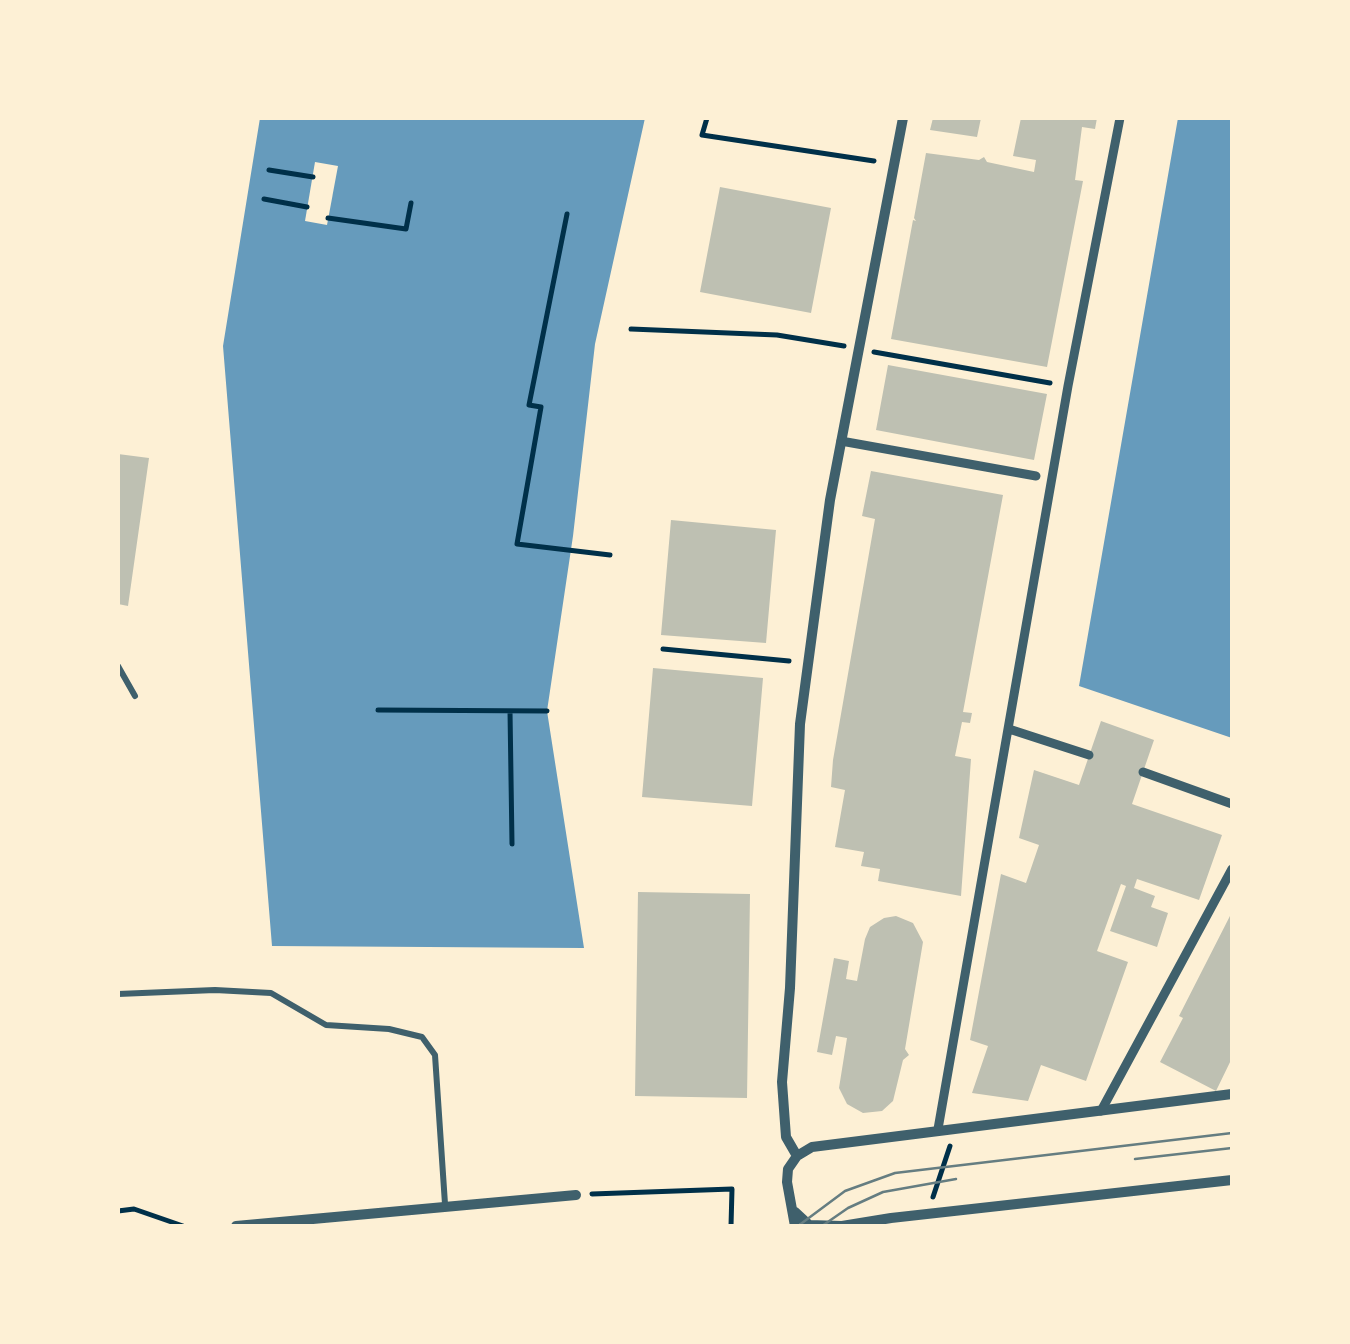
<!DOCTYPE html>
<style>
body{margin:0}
#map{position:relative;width:1350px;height:1344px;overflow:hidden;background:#fdf0d5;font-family:Barlow,sans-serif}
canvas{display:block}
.frame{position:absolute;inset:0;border:120px solid #fdf0d5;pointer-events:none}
</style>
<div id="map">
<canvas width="1350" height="1344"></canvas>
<div class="frame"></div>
</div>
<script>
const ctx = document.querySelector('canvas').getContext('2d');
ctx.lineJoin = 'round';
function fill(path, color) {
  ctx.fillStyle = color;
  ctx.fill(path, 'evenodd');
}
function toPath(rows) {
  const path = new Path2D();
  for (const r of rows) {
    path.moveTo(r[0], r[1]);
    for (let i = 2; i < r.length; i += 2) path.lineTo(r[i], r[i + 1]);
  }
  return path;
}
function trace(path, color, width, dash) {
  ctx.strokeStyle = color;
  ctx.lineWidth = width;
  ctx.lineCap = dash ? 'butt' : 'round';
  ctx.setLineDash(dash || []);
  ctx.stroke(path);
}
fill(toPath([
 [260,118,645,118,595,344,573,536,547,711,584,948,272,946,223,346],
 [1178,118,1232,118,1232,738,1079,686]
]), '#669bbc');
fill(toPath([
 [315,162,338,166,327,225,305,221]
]), '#fdf0d5');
fill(toPath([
 [933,118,981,118,977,137,930,130],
 [1021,118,1097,118,1095,129,1082,127,1075,180,1083,181,1047,367,891,339,913,220,916,221,914,218,926,153,979,160,984,157,987,162,1034,172,1036,160,1013,156],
 [720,187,831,208,811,313,700,292],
 [888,365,1047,394,1034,460,876,430],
 [118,454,149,458,128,606,118,604],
 [871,471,1003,495,963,712,972,713,970,723,962,722,955,756,971,759,961,896,878,881,880,869,861,866,864,852,835,847,845,790,831,787,833,760,875,519,862,516],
 [671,520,776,530,766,643,661,635],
 [653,668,763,678,752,806,642,797],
 [1101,721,1154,740,1132,804,1222,835,1199,900,1137,879,1134,888,1155,896,1151,907,1168,913,1157,947,1110,931,1126,886,1121,884,1097,951,1128,962,1086,1081,1041,1065,1028,1101,972,1093,988,1046,970,1040,1001,874,1026,883,1039,845,1019,838,1034,770,1079,785],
 [638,892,750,894,747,1098,635,1096],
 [1232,912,1232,1058,1216,1091,1160,1062,1183,1018,1179,1016],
 [896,916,913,923,923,942,905,1049,909,1055,903,1060,893,1101,882,1111,863,1113,847,1104,839,1088,847,1038,836,1036,832,1055,817,1052,834,958,849,961,846,979,857,981,865,939,870,927,884,918]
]), '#bec0b2');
trace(toPath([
 [707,118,702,135,874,161],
 [269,170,313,177],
 [264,199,307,207],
 [567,214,529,405,541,407,517,544,610,555],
 [328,218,406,229,411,203],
 [631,329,777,335,844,346],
 [874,352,1050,383],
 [663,649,789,661],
 [378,710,547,711],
 [510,711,512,844],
 [592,1194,732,1189,731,1226],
 [933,1197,950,1146],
 [118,1211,134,1209,183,1226]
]), '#003049', 5);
trace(toPath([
 [118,666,135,696],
 [118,994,215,990,271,993,326,1025,389,1029,422,1037,435,1055,445,1204]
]), '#3f606c', 6);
trace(toPath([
 [841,441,1036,476],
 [1009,729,1089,755],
 [1143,772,1232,804],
 [1101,1111,1232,869],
 [938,1129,1068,386,1120,118]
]), '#3f606c', 9);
trace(toPath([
 [797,1156,786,1137,782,1082,790,988,800,724,830,500,903,118],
 [795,1212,809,1225,842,1226,891,1218,1232,1180],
 [236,1226,576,1195],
 [795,1226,787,1182,788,1169,797,1156,812,1147,1232,1094]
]), '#3f606c', 10);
trace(toPath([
 [1135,1159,1232,1148],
 [798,1226,845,1191,895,1173,1232,1133],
 [822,1226,848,1208,883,1192,956,1179]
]), '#657d81', 2.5);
</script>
